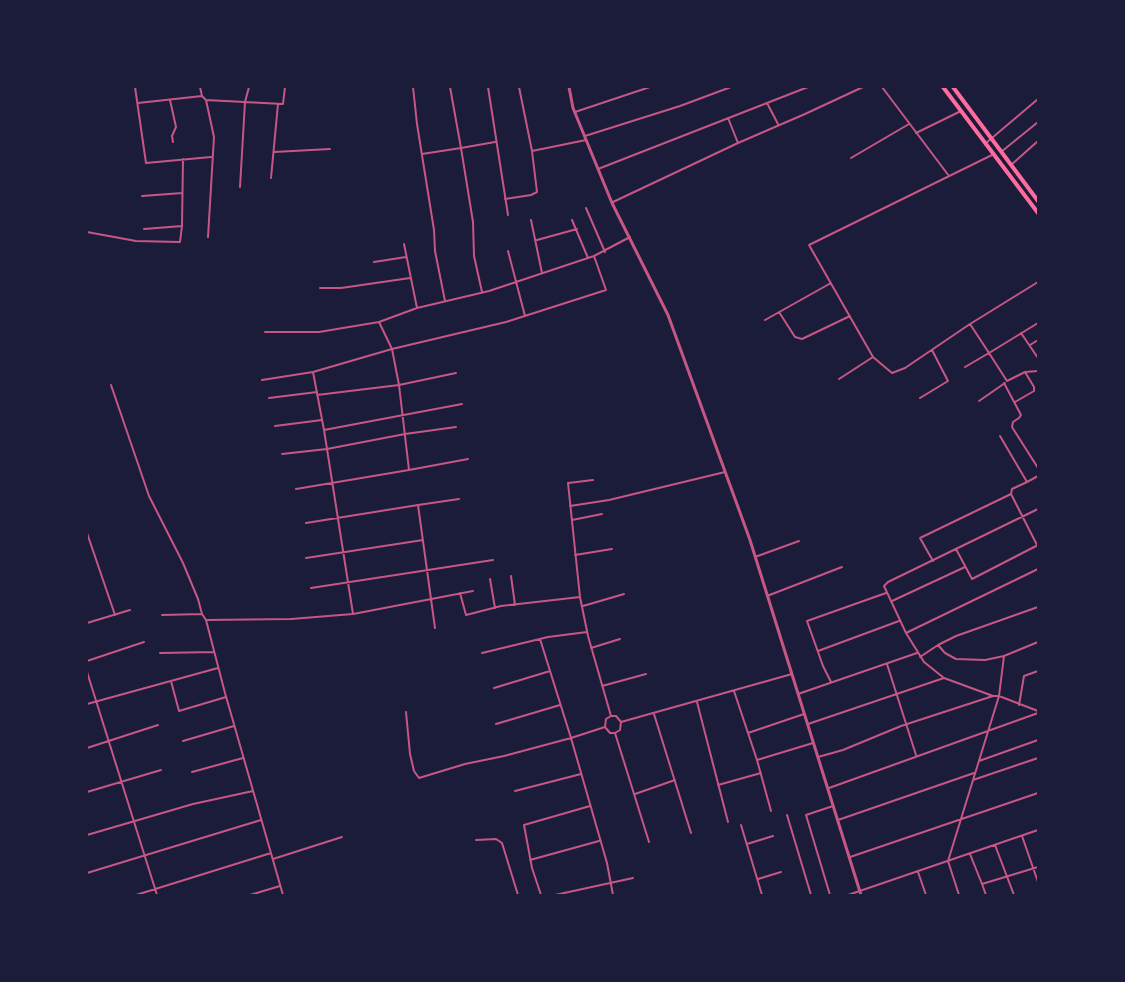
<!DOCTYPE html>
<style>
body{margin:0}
#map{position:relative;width:1125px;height:982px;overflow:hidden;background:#1b1b3a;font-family:"Sofia Sans Condensed",sans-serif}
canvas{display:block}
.frame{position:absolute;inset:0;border:88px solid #1b1b3a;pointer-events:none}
</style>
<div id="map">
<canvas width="1125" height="982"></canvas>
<div class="frame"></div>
</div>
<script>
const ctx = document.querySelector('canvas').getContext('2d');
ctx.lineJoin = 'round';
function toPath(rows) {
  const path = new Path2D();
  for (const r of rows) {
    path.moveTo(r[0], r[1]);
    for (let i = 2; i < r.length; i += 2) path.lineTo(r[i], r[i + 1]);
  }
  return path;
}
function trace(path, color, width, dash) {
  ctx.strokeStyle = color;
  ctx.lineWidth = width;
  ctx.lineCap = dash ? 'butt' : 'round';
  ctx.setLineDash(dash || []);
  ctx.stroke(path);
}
trace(toPath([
 [135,87,146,163,211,157],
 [200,87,202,96,206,100,283,104,285,87],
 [413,87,417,124,434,230,435,251,445,301],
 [488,87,508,215],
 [519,87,532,151,586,140],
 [882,87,949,176],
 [170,100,176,127,172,136,173,142],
 [206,100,214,137,208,237],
 [138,103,202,96],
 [767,103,778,124],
 [575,112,650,87],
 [916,133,961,111],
 [585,136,680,106,731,87],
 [738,143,805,114,863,87],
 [986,143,1038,99],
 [274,152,330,149],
 [1001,152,1038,122],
 [422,154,461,148,450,87],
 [851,158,909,124],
 [1011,165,1038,141],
 [598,169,808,87],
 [271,178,278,104],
 [240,187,245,102,249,87],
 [142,196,182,193],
 [505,199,531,195,537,192,532,151],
 [613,202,738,143,728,118],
 [586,208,605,252],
 [531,220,542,273],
 [572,220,588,258],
 [144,229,182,226,183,159],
 [87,232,136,241,180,242,182,226],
 [537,240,577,229],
 [404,244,417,308],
 [508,251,525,316],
 [374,262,406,257],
 [1038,282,970,324,989,353,1038,323],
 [320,288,341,288,410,278],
 [482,292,474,256,473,222,461,148,495,142],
 [779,312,795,337,802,339,850,316],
 [765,320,831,283],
 [970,324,905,368,892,373,873,357,809,245,994,154],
 [265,332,319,332,379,322],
 [1021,333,1038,358],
 [1030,345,1038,340],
 [965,367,989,353,1007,381,1025,372,1038,371],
 [839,379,873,357],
 [262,380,313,372],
 [1004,383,1021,415,1019,418,1013,422,1012,427,1038,468],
 [111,385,149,496,183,563,198,599,202,614],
 [317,395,399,385,456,373],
 [269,398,317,392],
 [920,398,948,381,932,350],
 [979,401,1005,383],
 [1015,402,1034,391,1034,387,1025,372],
 [275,426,322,420],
 [324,430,462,404],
 [1000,436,1027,482,1038,476],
 [282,454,327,449,405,434,456,427],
 [409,470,468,459],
 [296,489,409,470,399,385,392,349,506,322,606,290,594,256],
 [1011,494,1012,489,1027,482],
 [418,505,459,499],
 [570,506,609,500,725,472],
 [1038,509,888,582,884,586,906,633,924,662,944,678,993,696,999,696,1004,656,1038,642],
 [572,520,602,514],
 [306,523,418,505,435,628],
 [87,533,115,615],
 [956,549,972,579,1038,545],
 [575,555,612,549],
 [755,557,799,541],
 [306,558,423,540],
 [933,561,920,538,1011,494,1037,545],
 [511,576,515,605],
 [490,579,495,608],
 [311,588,493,560],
 [460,593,466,615,501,606,580,597,588,636,611,716],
 [767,596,842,567],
 [580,597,568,483,593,480],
 [892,601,965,567],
 [583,606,624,594],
 [353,614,324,430,313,372,392,349,379,322,417,308,489,291,594,256,630,237],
 [162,615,202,614,206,620],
 [87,623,130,610],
 [906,633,1038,569],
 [540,639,571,738,605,727],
 [938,645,956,636,1038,607],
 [591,648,620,639],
 [818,651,899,621],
 [160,653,214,652],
 [482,653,548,637,587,632],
 [920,657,938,645,945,653,956,659,985,660,1004,656],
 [87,661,144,642],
 [887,664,916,755],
 [87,672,157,895],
 [171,681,179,711,226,697],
 [831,682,823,666,807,621,886,593],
 [602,686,646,674],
 [494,688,550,671],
 [734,691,757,760,813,743],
 [798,694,917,653],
 [697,702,728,822],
 [87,704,218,668],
 [1019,705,1024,676,1038,671],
 [406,712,410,754,414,771,419,778,465,764,504,756,571,738,607,863,613,895],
 [654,714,691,833],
 [621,722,792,674],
 [496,724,560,705],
 [808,724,944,678],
 [605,727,610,733,615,733,620,730,621,722],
 [605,727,606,719,611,716,616,716,621,722],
 [615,733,649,842],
 [748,733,804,714],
 [183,741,234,726],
 [87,748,158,725],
 [818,757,843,750,901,726,993,696],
 [757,760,771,811],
 [979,761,1038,740],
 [192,772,243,758],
 [973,780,1038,758],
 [718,785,761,773],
 [829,788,1038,713],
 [515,791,581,774],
 [87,792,161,770],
 [635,794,675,780],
 [787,815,811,895],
 [838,820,974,773],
 [741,825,762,895],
 [87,835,193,804,253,791],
 [1022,836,1038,882],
 [476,840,496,839,502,843,518,895],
 [747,844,773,836],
 [995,845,1014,895],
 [970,854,982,884],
 [850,857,1038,793],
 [273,859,342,837],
 [530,860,599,841],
 [918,872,926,895],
 [87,873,261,820],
 [758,879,781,872],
 [136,895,271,853],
 [250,895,280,886],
 [283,895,225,693,206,620,291,619,353,614,473,591],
 [541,895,532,868,524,825,590,806],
 [555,895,633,878],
 [830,895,806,815,833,806],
 [848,895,1038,830],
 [959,895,948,861,999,696,1038,711],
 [986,895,982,884,1038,867]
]), '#c65784', 2);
trace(toPath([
 [569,87,573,108,612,203,668,315,750,540,861,895]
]), '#c65784', 3);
trace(toPath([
 [943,87,1038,213],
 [953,87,1038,201]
]), '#ff6b9d', 4);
</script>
